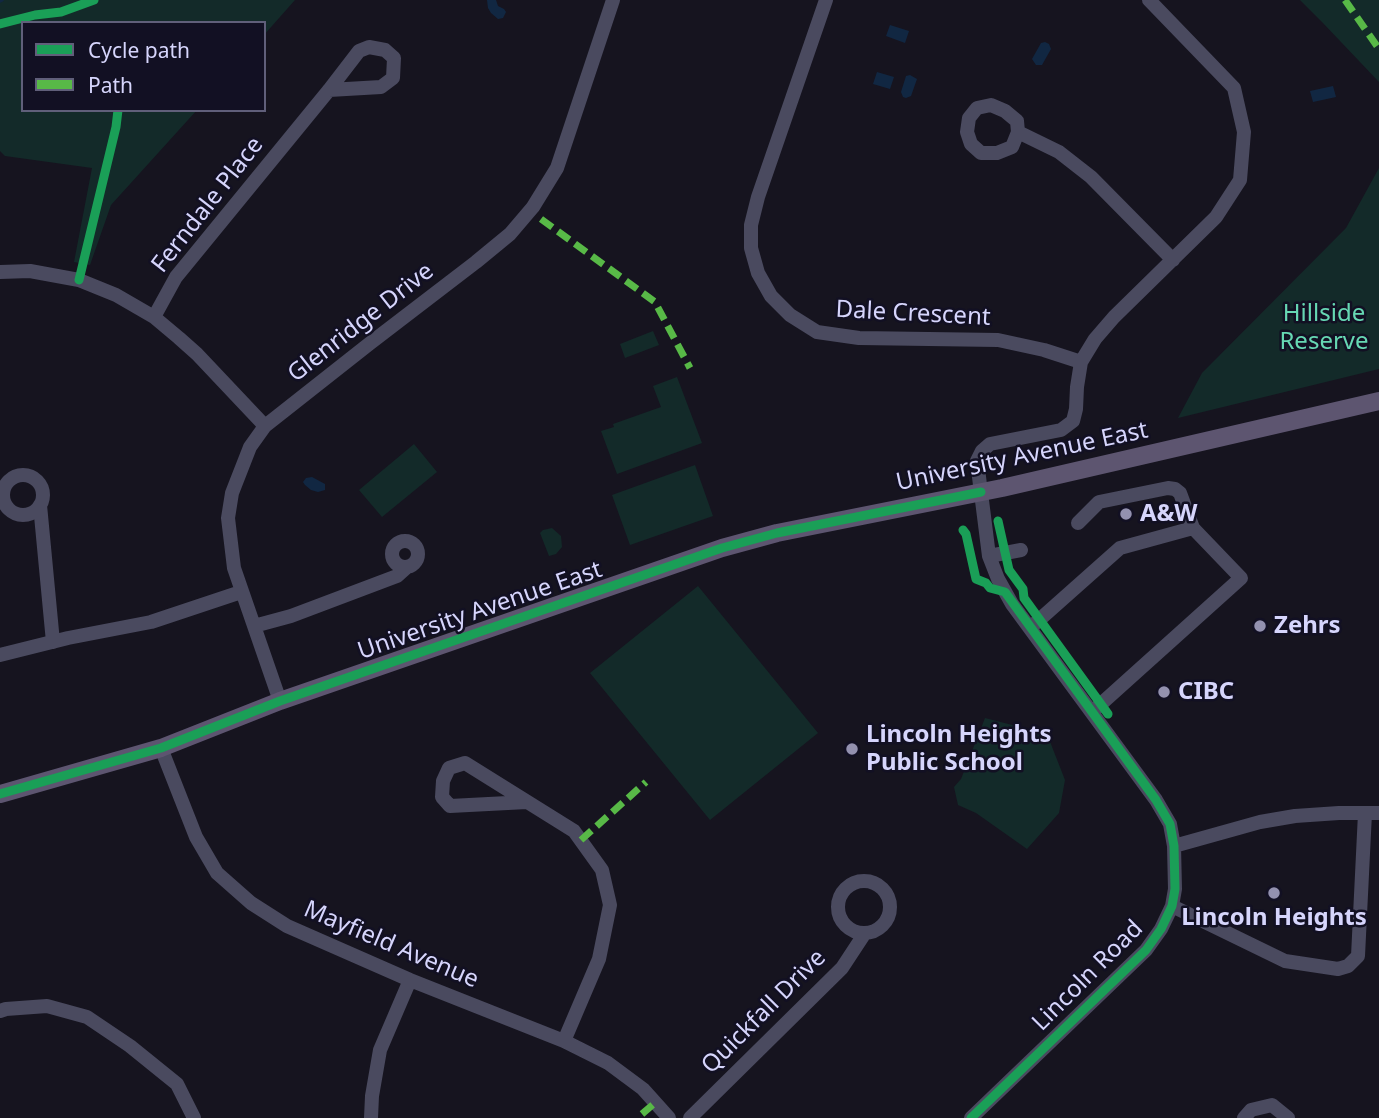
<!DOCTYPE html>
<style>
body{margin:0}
#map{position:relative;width:1379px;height:1118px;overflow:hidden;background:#16141f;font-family:"Noto Sans",sans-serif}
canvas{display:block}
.legend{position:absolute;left:21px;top:21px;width:245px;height:91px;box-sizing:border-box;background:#121023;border:2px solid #605f7a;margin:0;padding:9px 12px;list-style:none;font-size:21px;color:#d6d5fc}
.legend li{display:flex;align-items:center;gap:14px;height:35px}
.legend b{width:35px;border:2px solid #605f7a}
</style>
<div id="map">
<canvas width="1379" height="1118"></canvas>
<ul class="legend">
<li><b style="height:9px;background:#1a9f57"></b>Cycle path</li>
<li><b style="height:9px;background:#58b947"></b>Path</li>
</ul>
</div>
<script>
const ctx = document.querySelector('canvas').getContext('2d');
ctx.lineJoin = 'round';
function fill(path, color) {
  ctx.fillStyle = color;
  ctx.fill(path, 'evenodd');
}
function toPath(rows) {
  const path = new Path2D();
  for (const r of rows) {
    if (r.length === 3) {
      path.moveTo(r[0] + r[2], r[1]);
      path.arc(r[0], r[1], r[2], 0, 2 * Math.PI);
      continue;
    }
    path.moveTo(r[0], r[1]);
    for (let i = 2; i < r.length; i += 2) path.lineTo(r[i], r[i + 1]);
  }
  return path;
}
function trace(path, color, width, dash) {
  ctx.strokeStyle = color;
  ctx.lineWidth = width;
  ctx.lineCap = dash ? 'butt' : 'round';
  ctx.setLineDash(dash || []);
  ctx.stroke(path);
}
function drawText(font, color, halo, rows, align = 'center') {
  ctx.font = font + ' "Noto Sans",sans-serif';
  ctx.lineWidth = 5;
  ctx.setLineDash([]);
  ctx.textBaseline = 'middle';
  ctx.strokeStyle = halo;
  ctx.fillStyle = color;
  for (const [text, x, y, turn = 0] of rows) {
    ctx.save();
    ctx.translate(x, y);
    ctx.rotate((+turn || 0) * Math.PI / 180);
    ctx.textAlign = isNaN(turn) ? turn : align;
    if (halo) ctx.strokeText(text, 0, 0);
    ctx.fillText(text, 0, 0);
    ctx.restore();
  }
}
fill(toPath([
 [0,0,295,0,264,35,264,23,23,23,23,110,197,110,111,205,90,265,74,262,92,168,5,156,0,151],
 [1300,0,1379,0,1379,82,1322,22],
 [1379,168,1379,369,1178,418,1202,373,1346,228],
 [653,331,659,345,625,358,620,344],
 [677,377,702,443,617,474,601,431,614,427,613,424,661,407,653,386],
 [414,444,437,472,382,517,359,490],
 [695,465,713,516,630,545,612,495],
 [552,528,561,536,562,547,556,554,549,556,540,533,543,530],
 [698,586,818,733,710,820,590,673],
 [985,718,1047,734,1065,780,1059,813,1027,849,976,813,958,805,954,787,961,779]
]), '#132a29');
fill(toPath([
 [487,0,496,0,498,6,504,9,506,12,503,18,498,19,491,13,488,8],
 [890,25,909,31,905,43,886,36],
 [1045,42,1049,44,1051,49,1042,65,1036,65,1032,59,1041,43],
 [877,72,894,77,890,89,873,84],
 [910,75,917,79,911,96,906,98,903,97,901,92,906,76],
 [1333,86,1336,97,1313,102,1310,91],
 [312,477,325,484,325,490,318,492,311,490,305,485,303,482,306,478]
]), '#112742');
trace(toPath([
 [0,1,2,0]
]), '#112742', 3.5);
trace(toPath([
 [826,0,758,197,751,225,751,248,758,273,771,296,790,315,817,332,859,338,998,340,1044,350,1081,362],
 [1018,132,1012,147,997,153,981,153,971,144,967,132,969,118,977,108,991,105,1005,111,1017,121,1018,132,1059,152,1091,177,1173,260],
 [0,272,30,271,79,280,116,295,154,317,179,338,197,354,265,426],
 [154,317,176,277,329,90,359,51,369,47,385,50,394,58,393,78,381,87,329,90],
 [23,495,20],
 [40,505,53,642],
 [1078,523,1099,502,1168,488,1175,489,1180,493,1193,528],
 [405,554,13],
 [989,556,1021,550],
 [254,626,291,616,397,576,407,567],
 [1030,628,1120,548,1193,528,1241,578,1092,712],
 [0,655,68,638,151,622,241,592],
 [280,701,234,568,228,518,232,493,250,447,265,426,369,344,476,262,510,234,533,207,557,168,613,0],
 [161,748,196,837,217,873,251,903,287,926,410,980,564,1041,608,1063,643,1089,669,1118],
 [527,802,450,806,442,797,443,781,449,768,465,763,574,831,602,870,610,905,599,959,564,1041],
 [1174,846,1260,822,1295,816,1339,813,1379,813],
 [864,907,26],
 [1172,906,1285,961,1338,969,1348,966,1358,956,1365,813],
 [0,1011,6,1009,47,1006,87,1017,130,1046,177,1084,194,1118],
 [371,1118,372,1096,380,1050,410,980],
 [690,1118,842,968,865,933],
 [971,1118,1146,950,1161,929,1172,906,1175,889,1174,846,1170,824,1156,800,1012,604,998,579,989,556,977,461,982,451,990,444,1061,430,1073,421,1076,409,1077,387,1081,362,1095,339,1114,317,1216,217,1240,180,1244,132,1234,88,1149,0],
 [1244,1118,1251,1110,1272,1105,1288,1118]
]), '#4a4a5f', 14);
trace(toPath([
 [0,794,161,748,280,701,722,548,777,533,1002,488,1379,401]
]), '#5d5570', 18);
trace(toPath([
 [1345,0,1379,49],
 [541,219,655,302,690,368],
 [581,840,646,782],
 [642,1114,656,1102]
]), '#58b947', 7, [14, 7]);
trace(toPath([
 [0,24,35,15,61,12,94,0],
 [79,280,116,127,118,110],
 [998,521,1009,570,1023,589,1024,598,1108,714],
 [963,530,966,534,976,579,986,583,990,588,1005,592,1156,800,1170,824,1174,846,1175,889,1172,906,1161,929,1146,950,971,1118],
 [0,794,161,748,280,701,722,548,777,533,981,492]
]), '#1a9f57', 9);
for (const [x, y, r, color] of [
 [1126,514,7,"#9391af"],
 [1260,626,7,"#9391af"],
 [1164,692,7,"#9391af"],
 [852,749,7,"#9391af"],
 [1274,893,7,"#9391af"]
]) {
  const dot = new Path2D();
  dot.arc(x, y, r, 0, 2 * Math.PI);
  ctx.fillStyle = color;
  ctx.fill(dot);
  trace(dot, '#121023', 2.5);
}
drawText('24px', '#d6d5fc', '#121023', [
 ["Ferndale Place",208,205,-52],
 ["Dale Crescent",913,314,3],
 ["Glenridge Drive",361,323,-38],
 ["University Avenue East",1022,457,-12],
 ["University Avenue East",480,611,-19],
 ["Mayfield Avenue",391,945,23],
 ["Lincoln Road",1088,976,-45],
 ["Quickfall Drive",764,1012,-45]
]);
drawText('24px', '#66d7b3', '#121023', [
 ["Hillside",1324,314],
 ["Reserve",1324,342]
]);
drawText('bold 24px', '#d6d5fc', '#121023', [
 ["A&W",1140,514],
 ["Zehrs",1274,626],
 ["CIBC",1178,692],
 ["Lincoln Heights",866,735],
 ["Public School",866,763],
 ["Lincoln Heights",1274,918,"center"]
], 'left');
</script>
